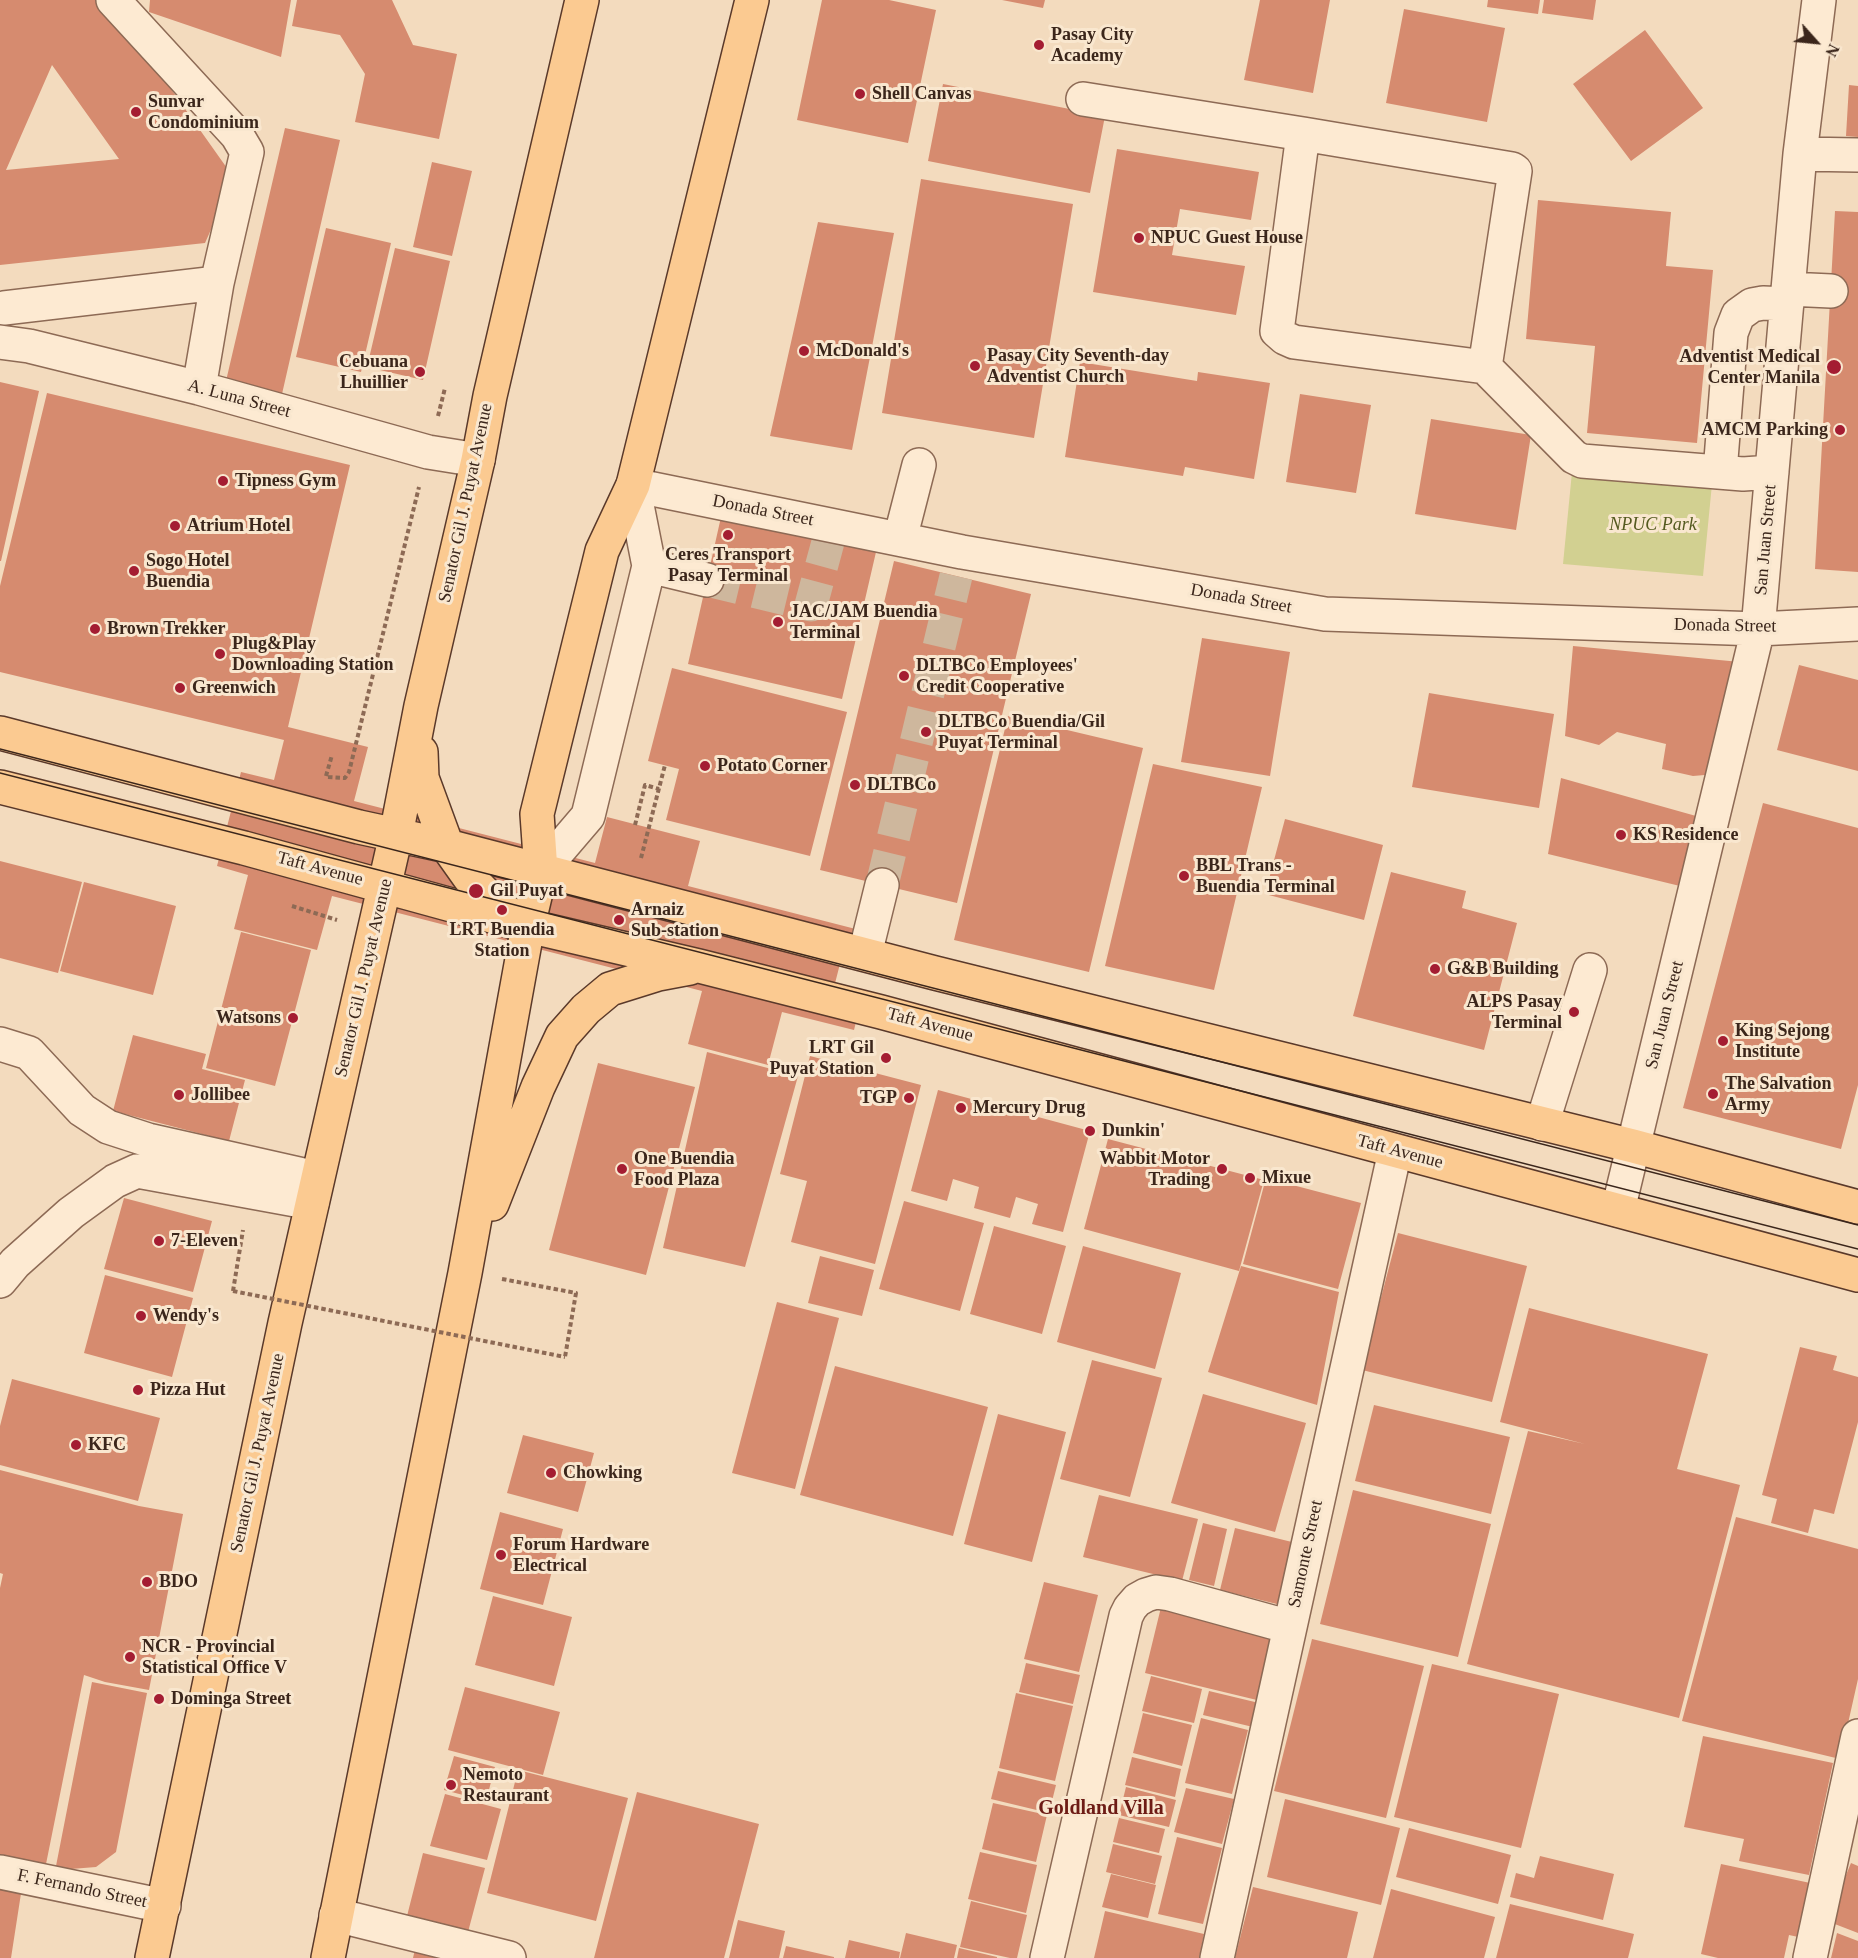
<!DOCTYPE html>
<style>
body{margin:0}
#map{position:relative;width:1858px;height:1958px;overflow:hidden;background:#f3dbbe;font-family:"Times New Roman",serif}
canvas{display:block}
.north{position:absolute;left:1786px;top:12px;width:60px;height:60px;-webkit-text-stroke:4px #f9e7cf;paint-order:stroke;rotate:117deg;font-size:16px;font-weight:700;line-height:24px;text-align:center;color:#3b261b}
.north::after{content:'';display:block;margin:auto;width:21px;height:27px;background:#3b261b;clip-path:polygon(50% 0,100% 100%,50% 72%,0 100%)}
</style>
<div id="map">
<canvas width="1858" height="1958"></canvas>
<div class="north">N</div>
</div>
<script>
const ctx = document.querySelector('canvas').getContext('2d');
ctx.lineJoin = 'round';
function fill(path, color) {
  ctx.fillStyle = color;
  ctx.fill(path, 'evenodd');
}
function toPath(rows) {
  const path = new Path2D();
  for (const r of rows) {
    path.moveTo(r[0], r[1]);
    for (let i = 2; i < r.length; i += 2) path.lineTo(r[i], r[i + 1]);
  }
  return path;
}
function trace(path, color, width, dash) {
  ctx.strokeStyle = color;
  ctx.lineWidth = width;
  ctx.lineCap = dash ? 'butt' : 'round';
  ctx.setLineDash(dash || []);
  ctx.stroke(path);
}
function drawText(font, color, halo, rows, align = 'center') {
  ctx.font = font + ' "Times New Roman",serif';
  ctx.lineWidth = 6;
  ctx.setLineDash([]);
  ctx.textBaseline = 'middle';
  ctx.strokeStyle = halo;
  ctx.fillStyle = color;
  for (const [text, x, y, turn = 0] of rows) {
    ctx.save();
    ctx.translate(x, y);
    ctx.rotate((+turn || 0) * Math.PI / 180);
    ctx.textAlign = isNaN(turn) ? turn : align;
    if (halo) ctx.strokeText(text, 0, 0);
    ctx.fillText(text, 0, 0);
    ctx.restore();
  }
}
fill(toPath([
 [1572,472,1712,484,1703,576,1563,564]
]), '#d2d091');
fill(toPath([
 [0,0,108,0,234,178,205,243,0,265],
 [52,65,119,159,6,170],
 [150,0,291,0,281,57,149,12],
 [297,0,392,0,413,45,457,54,439,139,355,122,365,74,340,35,292,26],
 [822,0,889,0,936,10,908,143,797,120],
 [1002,0,1045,0,1043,8],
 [1260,0,1330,0,1313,93,1244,80],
 [1488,0,1540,0,1538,14,1487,7],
 [1544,0,1596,0,1593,20,1542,13],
 [1404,9,1505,28,1487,122,1386,103],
 [1645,30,1703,108,1631,161,1573,84],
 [943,84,1105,116,1090,193,928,161],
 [1849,85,1858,86,1858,137,1846,136],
 [285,128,340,140,282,394,226,381],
 [1117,149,1259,172,1251,220,1180,209,1172,255,1245,266,1236,315,1093,292],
 [432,162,472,171,452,256,413,247],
 [921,179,1073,204,1034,438,882,413],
 [1538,200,1671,212,1666,266,1713,270,1697,443,1587,433,1595,346,1526,339],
 [1835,211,1858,212,1858,572,1815,569],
 [818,222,894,233,852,450,770,436],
 [326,228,391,243,361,372,296,357],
 [395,248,450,261,423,380,367,367],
 [1080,362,1197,381,1198,372,1270,383,1254,479,1185,467,1183,476,1065,457],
 [0,382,39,391,1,561,0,561],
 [47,393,350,465,288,727,368,747,354,801,595,863,607,817,700,841,688,886,879,935,842,956,832,995,861,1002,854,1030,782,1012,768,1065,688,1044,702,991,332,896,317,950,234,929,248,875,217,866,241,772,274,780,284,740,0,672,0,586],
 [1300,394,1371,405,1356,493,1286,482],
 [1431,419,1531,435,1516,530,1415,514],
 [721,517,876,552,842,699,688,664],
 [894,561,1031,594,957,903,820,870],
 [1202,638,1290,652,1270,776,1181,762],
 [1573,646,1740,662,1716,774,1693,776,1662,769,1666,744,1617,732,1599,745,1565,736],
 [1799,665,1858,680,1858,771,1777,750],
 [672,668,847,712,810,856,666,820,679,769,648,761],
 [1429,693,1554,714,1539,808,1412,787],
 [1008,716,1143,748,1089,972,954,940],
 [1153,764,1262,787,1214,990,1105,966],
 [1561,778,1696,816,1680,886,1548,854],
 [1763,803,1858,828,1858,1085,1841,1149,1683,1108],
 [1285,819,1383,845,1364,920,1265,894],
 [0,861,82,882,58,973,0,958],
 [1391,872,1466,891,1462,908,1517,923,1484,1050,1353,1016],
 [84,882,176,906,153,995,60,971],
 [241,932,311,950,275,1086,206,1068],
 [133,1035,206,1054,202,1069,245,1080,229,1141,113,1111],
 [707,1052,798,1076,745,1267,663,1248],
 [810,1056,921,1085,875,1264,791,1242,807,1181,780,1174],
 [598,1063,695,1087,646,1275,549,1250],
 [938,1090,1090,1131,1063,1232,1032,1224,1038,1204,1016,1197,1010,1218,974,1208,979,1187,953,1179,947,1201,911,1191],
 [1108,1139,1264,1180,1239,1271,1084,1229],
 [1266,1178,1361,1203,1338,1289,1243,1264],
 [124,1198,212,1221,193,1292,104,1269],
 [904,1201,984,1223,960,1311,879,1289],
 [994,1226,1066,1246,1042,1334,970,1314],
 [1398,1233,1527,1266,1492,1402,1362,1370],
 [1083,1246,1181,1273,1155,1369,1057,1342],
 [820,1256,874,1270,862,1316,808,1303],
 [1241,1266,1339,1292,1317,1405,1208,1372],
 [105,1275,193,1298,172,1377,84,1353],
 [777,1302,839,1318,795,1489,732,1473],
 [1529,1308,1708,1354,1677,1469,1740,1485,1679,1718,1467,1664,1528,1431,1585,1444,1500,1422],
 [1800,1347,1837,1356,1833,1370,1858,1377,1858,1422,1834,1514,1814,1509,1808,1533,1771,1523,1777,1499,1762,1495],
 [1092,1360,1162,1378,1130,1497,1060,1479],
 [835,1366,988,1407,953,1536,800,1495],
 [12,1379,160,1418,138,1501,0,1465,0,1426],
 [1203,1394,1306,1423,1275,1532,1171,1503],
 [1374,1405,1510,1437,1491,1514,1355,1481],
 [998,1414,1066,1432,1032,1562,964,1544],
 [523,1435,594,1453,578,1512,507,1493],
 [0,1470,139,1506,183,1514,149,1690,105,1682,84,1675,45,1869,0,1859,0,1588,3,1574,0,1573],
 [1353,1490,1491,1524,1458,1657,1320,1624],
 [1099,1495,1198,1519,1182,1581,1083,1557],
 [500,1512,563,1529,543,1605,480,1589],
 [1736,1517,1858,1549,1858,1679,1840,1759,1682,1721],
 [1203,1523,1227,1529,1214,1586,1189,1580],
 [1235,1528,1296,1543,1281,1605,1220,1590],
 [1044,1582,1098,1595,1079,1672,1024,1659],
 [493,1596,572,1617,554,1686,475,1665],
 [1163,1599,1280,1627,1261,1701,1145,1673],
 [1312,1639,1424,1666,1386,1818,1274,1791],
 [1026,1663,1080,1675,1073,1704,1019,1692],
 [1432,1664,1559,1694,1521,1848,1394,1817],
 [1151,1676,1202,1689,1194,1723,1142,1711],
 [92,1682,147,1693,116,1852,96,1867,71,1869,56,1866],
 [465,1687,560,1712,543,1775,448,1750],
 [1209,1691,1259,1703,1253,1727,1203,1715],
 [1016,1693,1073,1706,1055,1781,999,1768],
 [1143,1713,1192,1725,1182,1766,1133,1753],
 [1201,1718,1248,1730,1232,1794,1185,1783],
 [1703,1736,1833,1763,1809,1875,1739,1861,1744,1839,1684,1827],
 [454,1756,495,1767,486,1801,444,1790],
 [1132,1757,1181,1769,1175,1797,1125,1785],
 [518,1770,628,1798,596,1921,487,1893],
 [998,1771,1056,1785,1049,1813,991,1799],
 [1126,1787,1176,1800,1169,1827,1119,1815],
 [1186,1788,1234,1799,1222,1844,1174,1832],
 [637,1792,759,1824,724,1958,594,1958],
 [445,1794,501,1809,487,1860,430,1846],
 [1285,1799,1400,1828,1381,1905,1267,1877],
 [993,1803,1047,1815,1036,1862,982,1849],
 [1119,1818,1165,1829,1159,1853,1113,1842],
 [1409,1828,1511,1855,1498,1904,1396,1877],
 [1177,1837,1222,1848,1203,1924,1158,1914],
 [1113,1844,1162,1856,1155,1884,1106,1872],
 [980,1852,1037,1865,1026,1913,968,1899],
 [423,1853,485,1868,468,1932,407,1916],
 [1540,1856,1614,1874,1603,1920,1510,1897,1516,1873,1534,1878],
 [1851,1863,1858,1866,1858,1933,1827,1921],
 [1721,1864,1815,1884,1803,1938,1789,1935,1784,1958,1718,1958,1701,1954],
 [1111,1874,1156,1885,1148,1918,1102,1907],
 [0,1883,22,1887,11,1958,0,1958],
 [1253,1887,1358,1912,1347,1958,1235,1958],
 [1391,1889,1495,1917,1484,1958,1373,1958],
 [971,1901,1027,1915,1017,1958,1010,1958,960,1947],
 [1510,1904,1634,1934,1628,1958,1496,1958],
 [1105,1911,1204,1934,1199,1958,1094,1958],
 [738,1920,785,1931,779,1958,729,1958],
 [906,1933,957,1945,954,1958,900,1958],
 [1837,1933,1858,1941,1858,1958,1831,1958],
 [849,1940,900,1952,899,1958,845,1958],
 [416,1945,464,1958,413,1958],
 [786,1946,834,1957,834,1958,783,1958],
 [959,1948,997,1957,997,1958,957,1958]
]), '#d68b6f');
trace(toPath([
 [707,580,811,605,828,542],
 [882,885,956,576]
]), '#ceb79d', 33, [33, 16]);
const minor = toPath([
 [113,0,237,135,247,152,217,283,199,388],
 [1083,99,1303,134],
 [1800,154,1858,155],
 [1788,289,1831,291],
 [4,308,217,283],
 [0,342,29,346,199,388,428,452,478,460],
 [1485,367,1515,171,1512,169,1303,134,1277,331,1285,338,1294,342,1485,367,1574,457,1582,461,1743,474,1772,472],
 [1720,472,1731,333,1738,315,1752,305,1763,303,1787,304],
 [900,539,919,465],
 [649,566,707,580],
 [541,871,588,816,649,566,633,485,962,552,1325,614,1758,629,1858,624],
 [865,954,882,885],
 [0,1044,29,1053,82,1110,108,1127,148,1140,317,1178],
 [1542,1124,1590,970],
 [1618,1210,1758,629,1800,154,1819,0],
 [0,1281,15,1263,71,1213,115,1181,137,1171,312,1203],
 [0,1872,164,1906],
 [336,1915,509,1958],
 [1047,1958,1126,1616,1130,1608,1137,1600,1146,1595,1156,1592,1170,1594,1290,1627],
 [1217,1958,1395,1151],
 [1810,1958,1858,1736]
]);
const major = toPath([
 [0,733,359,827,447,846,935,973,1633,1146,1858,1207],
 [421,752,422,778,447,846,469,877,496,905,514,917],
 [0,787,244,848,528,926,699,966,881,1012,1858,1275],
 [492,1204,538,1087,562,1036,586,1009,610,989,658,974,690,968],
 [152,1958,285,1323,396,835,421,706,478,460,490,396,582,0],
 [328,1958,465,1273,528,926,541,871,537,814,602,551,633,485,752,0]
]);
trace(minor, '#8d6a55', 36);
trace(major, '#5a392a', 36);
trace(toPath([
 [438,416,445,388],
 [326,776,332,755],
 [328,777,345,778,349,772,419,487],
 [635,825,645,785,659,789],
 [641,858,665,765],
 [292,906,337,920],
 [502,1279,576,1293,565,1357],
 [233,1291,243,1230]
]), '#8d6a55', 4, [4.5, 3]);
trace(minor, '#fdead2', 33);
trace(major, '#fbca91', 33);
trace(toPath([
 [0,749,1858,1225],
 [0,773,1858,1249]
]), '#3b261b', 1.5);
trace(toPath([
 [233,1291,565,1357]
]), '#8d6a55', 4, [4.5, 3]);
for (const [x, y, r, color] of [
 [1039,45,6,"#a41d32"],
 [860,94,6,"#a41d32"],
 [136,112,6,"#a41d32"],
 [1139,238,6,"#a41d32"],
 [804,351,6,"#a41d32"],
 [975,366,6,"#a41d32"],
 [1834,367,8,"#a41d32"],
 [420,372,6,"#a41d32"],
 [1840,430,6,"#a41d32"],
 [223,481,6,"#a41d32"],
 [175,526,6,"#a41d32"],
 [728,535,6,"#a41d32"],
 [134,571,6,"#a41d32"],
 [778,622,6,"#a41d32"],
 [95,629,6,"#a41d32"],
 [220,654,6,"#a41d32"],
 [904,676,6,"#a41d32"],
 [180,688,6,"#a41d32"],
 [926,732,6,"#a41d32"],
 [705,766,6,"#a41d32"],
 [855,785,6,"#a41d32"],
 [1621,835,6,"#a41d32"],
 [1184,876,6,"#a41d32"],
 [476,891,8,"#a41d32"],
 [502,910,6,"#a41d32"],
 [619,920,6,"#a41d32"],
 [1435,969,6,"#a41d32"],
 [1574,1012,6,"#a41d32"],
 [293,1018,6,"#a41d32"],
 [1723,1041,6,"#a41d32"],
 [886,1058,6,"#a41d32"],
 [1713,1094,6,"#a41d32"],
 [179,1095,6,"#a41d32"],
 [909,1098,6,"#a41d32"],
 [961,1108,6,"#a41d32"],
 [1090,1131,6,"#a41d32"],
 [622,1169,6,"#a41d32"],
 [1222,1169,6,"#a41d32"],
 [1250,1178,6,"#a41d32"],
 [159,1241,6,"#a41d32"],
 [141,1316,6,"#a41d32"],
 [138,1390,6,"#a41d32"],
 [76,1445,6,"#a41d32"],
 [551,1473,6,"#a41d32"],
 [501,1555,6,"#a41d32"],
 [147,1582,6,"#a41d32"],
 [130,1657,6,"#a41d32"],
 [159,1699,6,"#a41d32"],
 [451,1785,6,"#a41d32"]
]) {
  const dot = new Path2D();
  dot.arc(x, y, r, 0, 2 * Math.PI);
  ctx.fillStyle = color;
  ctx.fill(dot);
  trace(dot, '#f9e7cf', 2);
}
drawText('bold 18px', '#3b261b', '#f9e7cf', [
 ["Pasay City",1051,35],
 ["Academy",1051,56],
 ["Shell Canvas",872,94],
 ["Sunvar",148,102],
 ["Condominium",148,123],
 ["NPUC Guest House",1151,238],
 ["McDonald's",816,351],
 ["Pasay City Seventh-day",987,356],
 ["Adventist Church",987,377],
 ["Adventist Medical",1820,357,"right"],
 ["Center Manila",1820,378,"right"],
 ["Cebuana",408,362,"right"],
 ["Lhuillier",408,383,"right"],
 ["AMCM Parking",1828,430,"right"],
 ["Tipness Gym",235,481],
 ["Atrium Hotel",187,526],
 ["Ceres Transport",728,555,"center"],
 ["Pasay Terminal",728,576,"center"],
 ["Sogo Hotel",146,561],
 ["Buendia",146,582],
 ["JAC/JAM Buendia",790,612],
 ["Terminal",790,633],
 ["Brown Trekker",107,629],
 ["Plug&Play",232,644],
 ["Downloading Station",232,665],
 ["DLTBCo Employees'",916,666],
 ["Credit Cooperative",916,687],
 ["Greenwich",192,688],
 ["DLTBCo Buendia/Gil",938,722],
 ["Puyat Terminal",938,743],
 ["Potato Corner",717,766],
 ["DLTBCo",867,785],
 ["KS Residence",1633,835],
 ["BBL Trans -",1196,866],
 ["Buendia Terminal",1196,887],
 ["Gil Puyat",490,891],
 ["Arnaiz",631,910],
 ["Sub-station",631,931],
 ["LRT Buendia",502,930,"center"],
 ["Station",502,951,"center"],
 ["G&B Building",1447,969],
 ["ALPS Pasay",1562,1002,"right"],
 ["Terminal",1562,1023,"right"],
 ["Watsons",281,1018,"right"],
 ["King Sejong",1735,1031],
 ["Institute",1735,1052],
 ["LRT Gil",874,1048,"right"],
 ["Puyat Station",874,1069,"right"],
 ["The Salvation",1725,1084],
 ["Army",1725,1105],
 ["Jollibee",191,1095],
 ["TGP",897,1098,"right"],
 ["Mercury Drug",973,1108],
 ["Dunkin'",1102,1131],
 ["One Buendia",634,1159],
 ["Food Plaza",634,1180],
 ["Wabbit Motor",1210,1159,"right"],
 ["Trading",1210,1180,"right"],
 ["Mixue",1262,1178],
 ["7-Eleven",171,1241],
 ["Wendy's",153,1316],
 ["Pizza Hut",150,1390],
 ["KFC",88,1445],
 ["Chowking",563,1473],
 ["Forum Hardware",513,1545],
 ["Electrical",513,1566],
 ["BDO",159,1582],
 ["NCR - Provincial",142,1647],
 ["Statistical Office V",142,1668],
 ["Dominga Street",171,1699],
 ["Nemoto",463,1775],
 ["Restaurant",463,1796]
], 'left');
drawText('18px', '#3b261b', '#f9e7cf', [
 ["A. Luna Street",239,399,15],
 ["Senator Gil J. Puyat Avenue",466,503,-78],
 ["Donada Street",763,511,11],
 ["San Juan Street",1766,540,-85],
 ["Donada Street",1241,599,10],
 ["Donada Street",1725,626,1],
 ["Taft Avenue",320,869,15],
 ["Senator Gil J. Puyat Avenue",364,978,-77],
 ["San Juan Street",1665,1015,-76],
 ["Taft Avenue",930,1025,15],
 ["Taft Avenue",1400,1152,15],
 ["Senator Gil J. Puyat Avenue",258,1453,-78],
 ["Samonte Street",1306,1554,-78],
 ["F. Fernando Street",82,1889,12]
]);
drawText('italic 18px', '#545a1f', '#f9e7cf', [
 ["NPUC Park",1653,525]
]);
drawText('bold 20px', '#6d1b15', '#f9e7cf', [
 ["Goldland Villa",1101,1809]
]);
</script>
